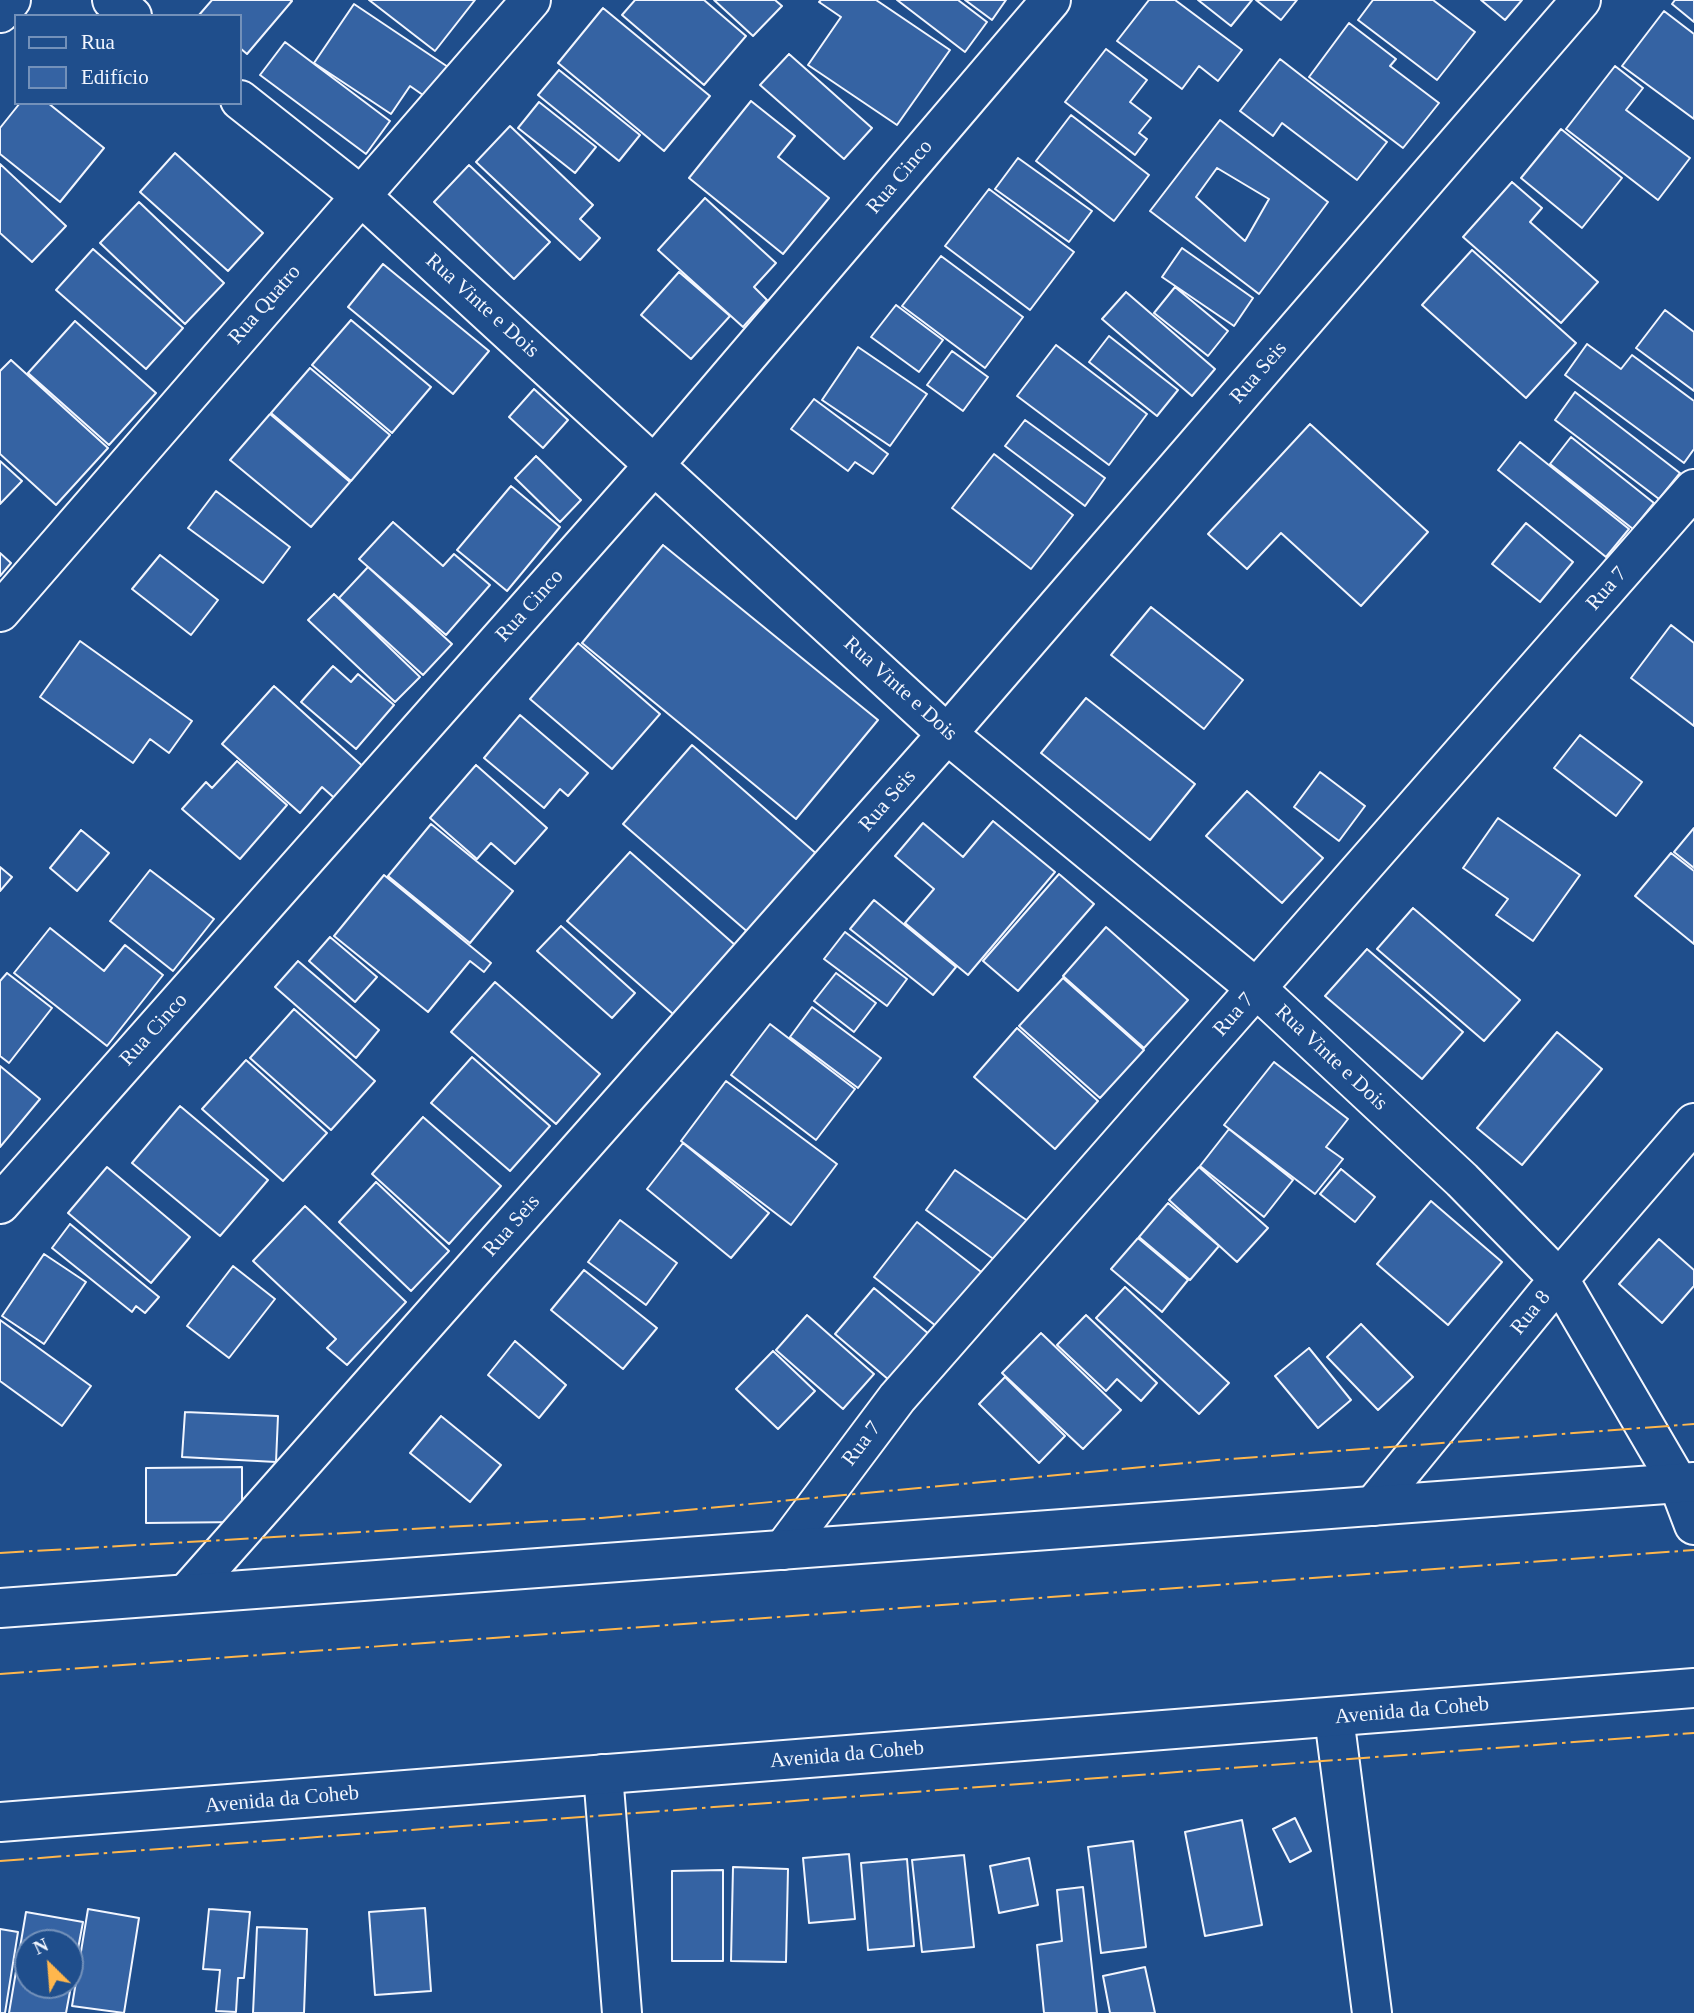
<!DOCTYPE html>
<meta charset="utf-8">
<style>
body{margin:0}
#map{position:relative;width:1694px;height:2013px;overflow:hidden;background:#1f4e8c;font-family:Georgia,serif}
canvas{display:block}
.legend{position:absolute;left:14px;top:14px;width:228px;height:91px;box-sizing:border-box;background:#1f4e8c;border:2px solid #7391ba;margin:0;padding:9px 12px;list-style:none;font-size:21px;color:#f2f6ff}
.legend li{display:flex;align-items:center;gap:14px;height:35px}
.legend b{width:35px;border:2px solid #7391ba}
.north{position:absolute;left:14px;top:1929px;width:70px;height:70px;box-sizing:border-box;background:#1f4e8c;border:2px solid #7391ba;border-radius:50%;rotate:335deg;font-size:19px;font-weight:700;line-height:28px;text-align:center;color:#f2f6ff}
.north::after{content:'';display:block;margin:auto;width:24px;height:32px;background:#ffb74d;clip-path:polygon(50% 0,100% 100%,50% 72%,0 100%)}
</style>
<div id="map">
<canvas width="1694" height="2013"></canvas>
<ul class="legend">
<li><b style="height:9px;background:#1f4e8c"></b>Rua</li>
<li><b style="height:19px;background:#3563a3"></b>Edifício</li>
</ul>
<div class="north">N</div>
</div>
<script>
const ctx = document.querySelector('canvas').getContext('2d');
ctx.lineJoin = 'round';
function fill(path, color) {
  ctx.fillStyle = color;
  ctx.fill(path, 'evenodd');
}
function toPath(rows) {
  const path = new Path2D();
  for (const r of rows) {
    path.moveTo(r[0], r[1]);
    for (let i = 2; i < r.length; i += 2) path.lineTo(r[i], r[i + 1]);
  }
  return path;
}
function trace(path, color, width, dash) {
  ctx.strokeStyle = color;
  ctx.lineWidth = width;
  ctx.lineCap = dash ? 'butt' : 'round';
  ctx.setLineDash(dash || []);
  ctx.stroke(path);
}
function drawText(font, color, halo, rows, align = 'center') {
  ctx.font = font + ' Georgia,serif';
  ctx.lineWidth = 5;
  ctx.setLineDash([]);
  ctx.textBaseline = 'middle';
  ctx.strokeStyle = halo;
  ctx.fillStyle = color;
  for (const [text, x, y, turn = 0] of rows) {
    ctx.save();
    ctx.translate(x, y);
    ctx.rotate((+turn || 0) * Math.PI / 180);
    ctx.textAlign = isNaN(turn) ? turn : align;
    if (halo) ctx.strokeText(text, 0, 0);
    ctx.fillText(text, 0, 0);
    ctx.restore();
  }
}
const building = toPath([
 [212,0,290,0,292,1,247,54,240,48,240,16,199,15,212,0],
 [369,0,475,0,435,51,369,0],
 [635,0,704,0,746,36,704,85,622,15,635,0],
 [714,0,775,0,782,6,753,36,714,0],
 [821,0,876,0,950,50,897,125,808,65,841,17,819,2,821,0],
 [897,0,958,0,987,22,965,52,897,0],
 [965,0,1006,0,992,20,965,0],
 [1149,0,1175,0,1242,50,1218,81,1199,66,1182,89,1117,41,1149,0],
 [1198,0,1252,0,1231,26,1198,0],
 [1256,0,1297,0,1281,20,1256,0],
 [1373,0,1433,0,1475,32,1437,80,1358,20,1373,0],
 [1481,0,1522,0,1505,20,1481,0],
 [1675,0,1694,0,1694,22,1672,4,1675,0],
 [354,4,454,71,433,102,410,86,391,114,314,63,354,4],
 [603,8,710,96,664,151,558,63,603,8],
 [1664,11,1694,34,1694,119,1622,66,1664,11],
 [1349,23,1396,59,1390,66,1439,103,1403,148,1309,77,1349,23],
 [285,42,390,121,366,154,260,75,285,42],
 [1106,49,1147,80,1130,102,1151,118,1139,133,1147,139,1135,155,1065,102,1106,49],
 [789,54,872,128,844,159,760,85,789,54],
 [1280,59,1387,142,1357,180,1282,123,1273,136,1240,111,1280,59],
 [1615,66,1643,88,1626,110,1690,158,1658,200,1566,129,1615,66],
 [559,70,640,135,619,161,538,95,559,70],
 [751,101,795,136,778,157,829,198,783,254,689,178,751,101],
 [539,102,596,147,575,173,518,128,539,102],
 [20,103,48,103,104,148,60,202,0,154,0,128,20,103],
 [1071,115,1149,175,1114,221,1036,161,1071,115],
 [1220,120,1328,202,1259,294,1150,211,1220,120],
 [1217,168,1269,199,1245,241,1196,197,1217,168],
 [510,126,593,205,580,219,600,238,580,260,476,162,510,126],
 [1561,129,1622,178,1582,228,1521,178,1561,129],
 [175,153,263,233,228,271,140,192,175,153],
 [1018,158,1092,211,1069,242,995,189,1018,158],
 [0,164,66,226,32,262,0,233,0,164],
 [469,165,550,242,514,279,434,202,469,165],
 [1512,182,1542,208,1530,222,1598,282,1561,323,1463,237,1512,182],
 [989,189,1074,252,1030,310,945,246,989,189],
 [705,198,776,263,754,287,767,300,743,327,658,250,705,198],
 [139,202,224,283,185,324,100,243,139,202],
 [1182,248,1253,298,1234,326,1162,277,1182,248],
 [93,249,183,328,146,369,56,290,93,249],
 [1472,250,1576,343,1526,398,1422,305,1472,250],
 [941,256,1023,317,985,368,902,306,941,256],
 [383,264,489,351,453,394,348,307,383,264],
 [679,272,730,316,691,359,641,315,679,272],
 [1175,287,1228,331,1208,356,1154,313,1175,287],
 [1126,292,1215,369,1192,396,1102,319,1126,292],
 [896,305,943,340,919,372,871,337,896,305],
 [1665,310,1694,332,1694,391,1636,348,1665,310],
 [351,320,431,387,392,433,312,365,351,320],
 [75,321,156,393,109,445,28,373,75,321],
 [1109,336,1178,390,1157,416,1089,362,1109,336],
 [1587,344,1621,369,1632,355,1694,401,1694,449,1684,463,1565,375,1587,344],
 [1056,345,1147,414,1109,465,1017,396,1056,345],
 [858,347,927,394,890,446,822,400,858,347],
 [952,351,988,377,963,411,927,385,952,351],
 [11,360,108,448,56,505,0,454,0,371,11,360],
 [310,368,390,435,351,481,271,413,310,368],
 [534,389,568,420,543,448,509,417,534,389],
 [1575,392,1680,473,1659,499,1555,420,1575,392],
 [814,399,888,454,873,474,855,462,848,471,791,429,814,399],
 [270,414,350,482,311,527,230,460,270,414],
 [1025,420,1105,478,1085,506,1005,446,1025,420],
 [1310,424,1428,532,1361,606,1281,533,1247,569,1208,534,1310,424],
 [1571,437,1654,503,1633,529,1550,464,1571,437],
 [1520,442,1629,529,1606,557,1498,470,1520,442],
 [994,454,1073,515,1031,569,952,508,994,454],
 [536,456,581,500,560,522,515,478,536,456],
 [0,461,22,481,0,504,0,461],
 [511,486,560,527,507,591,457,550,511,486],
 [216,491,290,547,263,583,188,528,216,491],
 [393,522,443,566,454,554,490,585,446,635,359,559,393,522],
 [1526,523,1573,562,1540,602,1492,564,1526,523],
 [663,545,878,720,796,819,582,643,663,545],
 [0,553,11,563,0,576,0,553],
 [160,555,218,600,191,635,132,589,160,555],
 [368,567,452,644,423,675,339,598,368,567],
 [334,594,420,677,395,702,308,620,334,594],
 [1151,607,1243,680,1204,729,1111,655,1151,607],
 [1671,625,1694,643,1694,726,1631,678,1671,625],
 [80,641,192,721,169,753,150,739,133,763,40,697,80,641],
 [578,643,660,714,612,769,530,699,578,643],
 [333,666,351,682,358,674,394,705,356,749,301,702,333,666],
 [274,686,368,771,340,803,322,787,300,813,222,744,274,686],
 [1086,698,1195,784,1150,840,1041,753,1086,698],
 [520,715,588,773,568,796,560,789,544,808,484,758,520,715],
 [1580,735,1642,782,1616,816,1554,768,1580,735],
 [692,745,819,856,750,934,623,824,692,745],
 [237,761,287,805,240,859,182,809,206,782,212,788,237,761],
 [476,765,547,828,515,864,491,843,477,859,430,818,476,765],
 [1320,772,1365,806,1339,841,1294,807,1320,772],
 [1247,791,1323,858,1282,903,1206,836,1247,791],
 [1498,818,1580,875,1533,941,1496,915,1508,899,1463,868,1498,818],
 [993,821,1055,872,968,975,905,923,934,889,895,856,923,823,963,857,993,821],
 [431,824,513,891,470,943,388,876,431,824],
 [1694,828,1694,868,1674,852,1694,828],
 [81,830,109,853,77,891,50,868,81,830],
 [630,852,735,945,673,1014,567,921,630,852],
 [1671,853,1694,871,1694,944,1635,896,1671,853],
 [0,867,12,877,0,891,0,867],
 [150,870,214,919,173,971,110,921,150,870],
 [1059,874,1094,904,1018,991,983,961,1059,874],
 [384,875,491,963,484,972,470,961,428,1012,334,936,384,875],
 [874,900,956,967,933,995,850,929,874,900],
 [1413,908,1520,1000,1484,1041,1377,949,1413,908],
 [561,926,635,993,612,1018,537,951,561,926],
 [1106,927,1188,1000,1144,1048,1063,976,1106,927],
 [50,928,104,971,125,945,163,975,107,1046,14,973,50,928],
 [845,932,907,979,887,1006,824,959,845,932],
 [330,937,377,977,355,1002,309,961,330,937],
 [1367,949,1463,1032,1422,1079,1325,996,1367,949],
 [298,961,379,1030,356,1058,275,987,298,961],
 [7,973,52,1008,9,1063,0,1056,0,981,7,973],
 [836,973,876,1003,854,1032,814,1001,836,973],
 [1063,978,1144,1050,1100,1098,1019,1026,1063,978],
 [495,982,600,1074,556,1124,451,1032,495,982],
 [812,1007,881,1058,858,1088,790,1037,812,1007],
 [294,1009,375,1081,331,1130,250,1058,294,1009],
 [770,1024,855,1089,816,1140,731,1075,770,1024],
 [1017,1028,1098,1101,1055,1149,974,1077,1017,1028],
 [1557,1032,1602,1069,1522,1165,1477,1128,1557,1032],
 [472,1057,550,1126,510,1171,431,1103,472,1057],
 [246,1060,327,1133,283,1181,202,1109,246,1060],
 [1274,1062,1348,1119,1326,1147,1343,1159,1315,1194,1224,1125,1274,1062],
 [0,1066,40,1099,0,1147,0,1066],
 [726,1081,837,1164,791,1225,681,1141,726,1081],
 [180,1106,268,1180,220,1236,132,1163,180,1106],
 [423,1117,501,1186,449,1244,372,1174,423,1117],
 [1229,1129,1293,1180,1264,1217,1200,1166,1229,1129],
 [683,1143,769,1213,731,1258,647,1189,683,1143],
 [107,1167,190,1237,151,1283,68,1213,107,1167],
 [1199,1167,1268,1228,1237,1262,1169,1200,1199,1167],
 [1341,1169,1375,1197,1355,1222,1320,1194,1341,1169],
 [955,1170,1032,1224,1003,1266,926,1210,955,1170],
 [376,1182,449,1251,411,1291,339,1222,376,1182],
 [1431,1201,1502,1262,1448,1325,1377,1264,1431,1201],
 [1168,1203,1219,1246,1190,1280,1139,1237,1168,1203],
 [305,1206,406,1302,347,1365,327,1348,336,1339,253,1261,305,1206],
 [620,1220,677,1263,646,1305,588,1262,620,1220],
 [917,1222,985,1275,941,1330,874,1277,917,1222],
 [70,1224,159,1297,145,1313,136,1306,132,1312,52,1248,70,1224],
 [1138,1238,1188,1280,1162,1312,1111,1269,1138,1238],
 [1659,1239,1694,1270,1694,1286,1662,1323,1619,1284,1659,1239],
 [44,1254,86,1282,44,1344,2,1316,44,1254],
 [233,1266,275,1299,229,1358,187,1326,233,1266],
 [584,1270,657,1328,623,1369,551,1310,584,1270],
 [1125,1287,1229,1383,1199,1414,1096,1318,1125,1287],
 [874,1288,936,1340,896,1386,835,1334,874,1288],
 [807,1315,874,1374,843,1409,776,1350,807,1315],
 [1086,1315,1157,1383,1141,1401,1117,1379,1106,1391,1057,1345,1086,1315],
 [0,1320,91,1386,62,1426,0,1381,0,1320],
 [1361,1324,1413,1377,1378,1410,1327,1357,1361,1324],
 [1041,1333,1121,1410,1083,1449,1002,1373,1041,1333],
 [515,1341,566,1385,539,1418,488,1375,515,1341],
 [1309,1348,1351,1400,1318,1428,1275,1376,1309,1348],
 [773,1351,815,1391,778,1429,736,1389,773,1351],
 [1005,1377,1065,1436,1039,1463,979,1404,1005,1377],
 [185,1412,278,1416,276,1462,182,1457,185,1412],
 [441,1416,501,1465,470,1502,410,1453,441,1416],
 [242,1467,242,1522,146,1523,146,1468,242,1467],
 [1295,1818,1311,1851,1290,1862,1273,1829,1295,1818],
 [1242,1820,1262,1925,1205,1936,1185,1832,1242,1820],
 [1133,1841,1146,1947,1101,1953,1088,1847,1133,1841],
 [849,1854,855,1919,809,1923,803,1858,849,1854],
 [964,1855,974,1947,922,1952,912,1860,964,1855],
 [1029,1858,1038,1905,999,1913,990,1866,1029,1858],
 [907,1859,914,1946,868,1950,861,1863,907,1859],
 [733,1867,788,1869,786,1962,731,1961,733,1867],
 [723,1870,723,1961,672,1961,672,1871,723,1870],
 [1083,1887,1097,2013,1044,2013,1037,1945,1062,1941,1057,1890,1083,1887],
 [425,1908,431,1991,375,1995,369,1912,425,1908],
 [88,1909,139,1918,124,2013,72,2006,88,1909],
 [209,1909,250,1912,244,1978,238,1978,236,2012,216,2011,220,1970,203,1969,209,1909],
 [26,1912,83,1922,66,2013,9,2013,26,1912],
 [28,1943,70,1943,70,1985,28,1985,28,1943],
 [257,1927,307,1929,304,2013,253,2013,257,1927],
 [0,1929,18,1932,5,2013,0,2013,0,1929],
 [1145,1967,1155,2013,1110,2013,1103,1976,1145,1967]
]);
fill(building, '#3563a3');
trace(building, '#f2f6ff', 2);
const minor = toPath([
 [112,0,132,16],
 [0,13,11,0],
 [240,100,360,195,947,734,1257,989,1462,1180,1559,1279,1678,1483,1694,1525],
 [0,612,531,0],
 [0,1204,655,464,1051,0],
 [1373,1506,1559,1279,1694,1123],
 [783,1550,897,1398,1694,489],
 [186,1594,947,734,1581,0],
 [1334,1717,1372,2013],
 [603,1774,622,2013]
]);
const secondary = toPath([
 [0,1608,1694,1482],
 [0,1822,1694,1688]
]);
trace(minor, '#f2f6ff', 42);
trace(secondary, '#f2f6ff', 42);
trace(minor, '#1f4e8c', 38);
trace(secondary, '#1f4e8c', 38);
trace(toPath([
 [0,1553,601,1518,1217,1460,1694,1424],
 [0,1674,1694,1550],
 [0,1861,1694,1733]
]), '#ffb74d', 2, [24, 5, 3.5, 5]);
drawText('21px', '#f2f6ff', '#1f4e8c', [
 ["Rua Cinco",900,177,-50],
 ["Rua Quatro",265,305,-49],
 ["Rua Vinte e Dois",482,306,42],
 ["Rua Seis",1259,373,-49],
 ["Rua 7",1607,589,-49],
 ["Rua Cinco",530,606,-48],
 ["Rua Vinte e Dois",900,689,42],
 ["Rua Seis",888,801,-49],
 ["Rua 7",1234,1015,-49],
 ["Rua Cinco",154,1030,-48],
 ["Rua Vinte e Dois",1331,1058,43],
 ["Rua Seis",512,1226,-49],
 ["Rua 8",1531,1313,-51],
 ["Rua 7",862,1444,-53],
 ["Avenida da Coheb",1412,1711,-5],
 ["Avenida da Coheb",847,1755,-5],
 ["Avenida da Coheb",282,1800,-5]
]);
</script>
